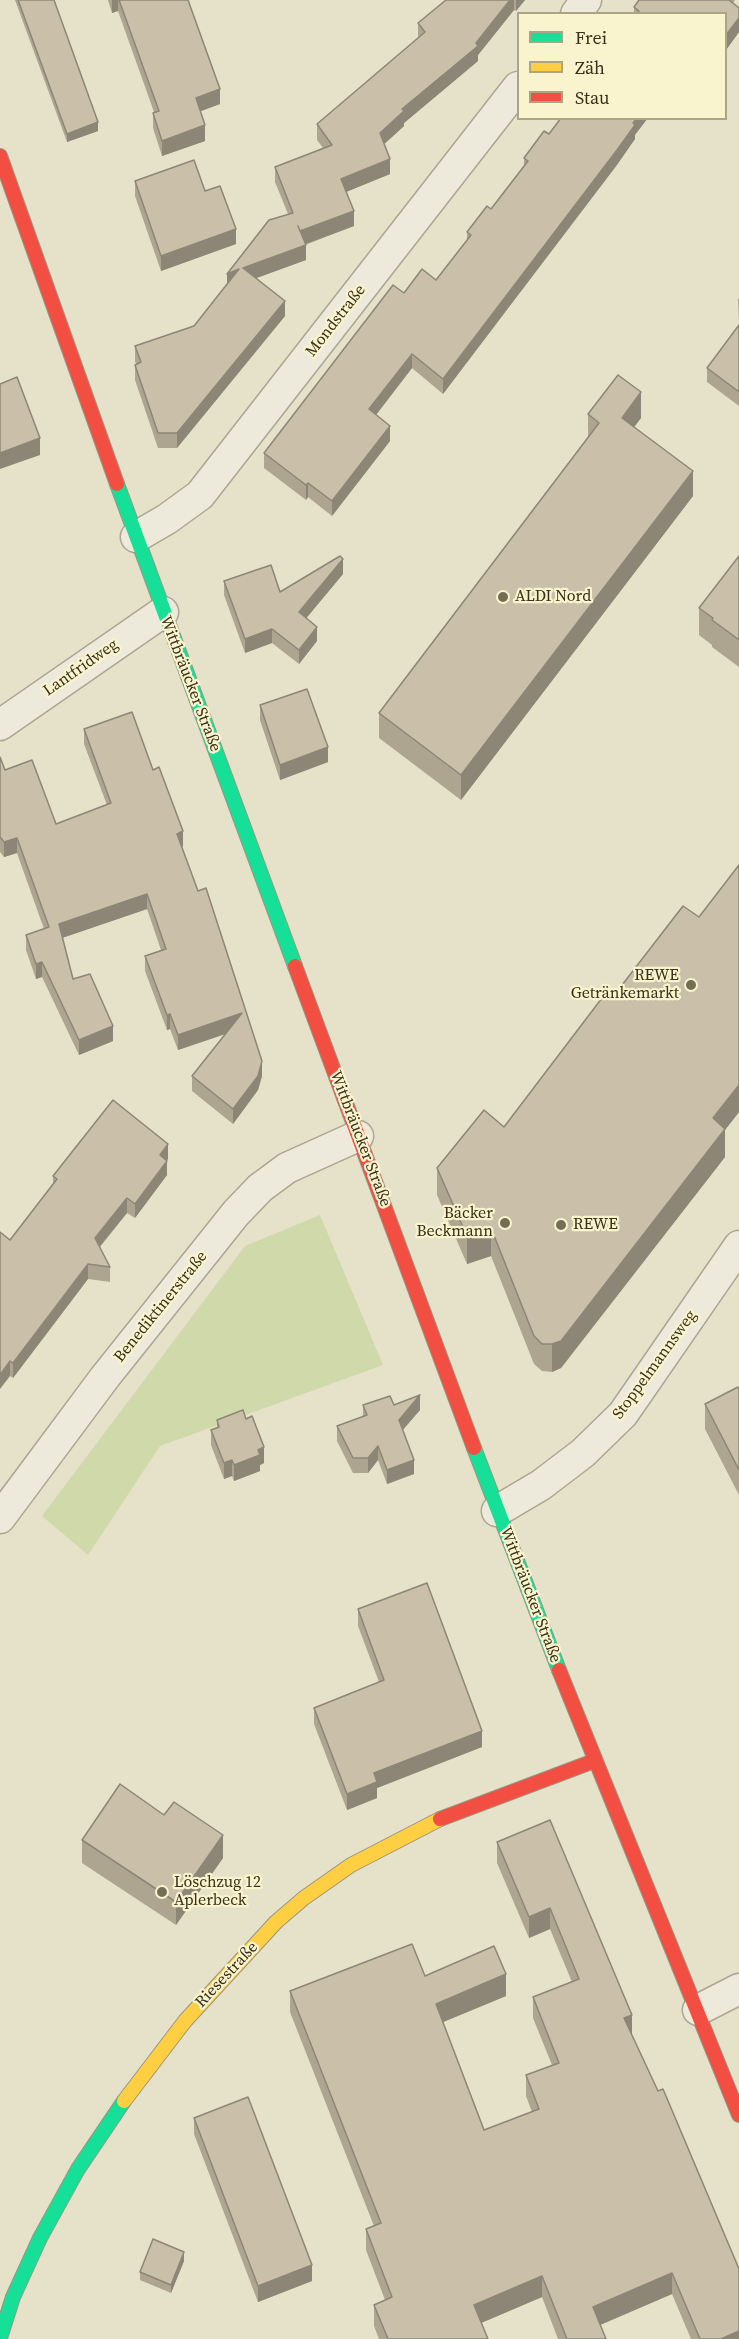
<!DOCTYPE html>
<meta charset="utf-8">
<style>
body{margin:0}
#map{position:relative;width:739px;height:2339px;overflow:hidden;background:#e5e2c9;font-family:"Source Serif 4",serif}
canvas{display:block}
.legend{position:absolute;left:517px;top:12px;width:210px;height:108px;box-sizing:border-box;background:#f9f4cd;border:2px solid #aca585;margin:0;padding:8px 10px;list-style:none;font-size:18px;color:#392f1a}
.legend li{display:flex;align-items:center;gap:12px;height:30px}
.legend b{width:30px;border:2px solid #aca585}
</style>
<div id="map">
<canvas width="739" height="2339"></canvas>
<ul class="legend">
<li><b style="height:8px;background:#16e098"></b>Frei</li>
<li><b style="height:8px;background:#ffcf43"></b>Zäh</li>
<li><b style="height:8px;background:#f24e42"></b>Stau</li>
</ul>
</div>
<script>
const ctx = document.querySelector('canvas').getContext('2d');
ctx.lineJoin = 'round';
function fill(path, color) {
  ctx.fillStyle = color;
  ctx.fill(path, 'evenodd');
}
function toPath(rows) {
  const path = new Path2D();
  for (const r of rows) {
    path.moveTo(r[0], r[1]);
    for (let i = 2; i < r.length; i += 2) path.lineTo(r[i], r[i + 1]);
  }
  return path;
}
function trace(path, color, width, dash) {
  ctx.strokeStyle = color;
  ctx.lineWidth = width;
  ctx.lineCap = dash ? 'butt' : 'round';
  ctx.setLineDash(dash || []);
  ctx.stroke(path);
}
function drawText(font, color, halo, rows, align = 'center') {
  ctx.font = font + ' "Source Serif 4",serif';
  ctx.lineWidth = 4.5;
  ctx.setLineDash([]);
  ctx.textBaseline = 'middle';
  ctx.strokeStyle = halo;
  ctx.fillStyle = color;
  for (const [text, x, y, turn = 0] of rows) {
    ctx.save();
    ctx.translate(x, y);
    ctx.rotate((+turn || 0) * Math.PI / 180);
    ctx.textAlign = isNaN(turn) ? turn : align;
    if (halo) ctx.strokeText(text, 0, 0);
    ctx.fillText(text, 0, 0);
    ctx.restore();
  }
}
fill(toPath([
 [320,1215,383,1365,160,1446,88,1555,42,1516,245,1246]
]), '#d0d9a9');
const street = toPath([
 [576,14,586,0],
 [136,537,167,519,200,495,518,87],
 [0,725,163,612],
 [497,1511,541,1485,583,1453,623,1414,739,1246],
 [0,1518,105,1377,236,1213,260,1188,287,1168,358,1136],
 [698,2010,739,1989]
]);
const fast = toPath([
 [117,484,295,966],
 [474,1448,559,1670],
 [0,2338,13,2297,40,2238,78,2169,124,2101]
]);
const slow = toPath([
 [124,2101,185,2021,276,1922,304,1898,351,1865,440,1819]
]);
const jam = toPath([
 [0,156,117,484],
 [295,966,474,1448],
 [559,1670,739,2115],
 [440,1819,594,1761]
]);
trace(street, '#aaa693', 33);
trace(fast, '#999583', 16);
trace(slow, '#999583', 16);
trace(jam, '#999583', 16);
trace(street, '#edeadb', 30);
trace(fast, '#16e098', 14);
trace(slow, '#ffcf43', 14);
trace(jam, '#f24e42', 14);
fill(toPath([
 [15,0,54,0,98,131,67,142],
 [108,0,188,0,220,104,200,111,205,141,162,156,153,128,153,113,154,112,118,11,112,13],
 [446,0,525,0,516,11,514,10,478,55,478,61,404,123,404,126,384,144,390,174,346,192,354,226,305,245,306,260,256,278,285,316,177,448,158,448,135,380,135,365,136,364,135,361,135,346,194,326,288,214,275,182,275,167,323,148,317,140,317,124,418,38,418,23],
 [639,0,735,0,733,3,739,8,739,32,726,50,726,14,634,14,634,7],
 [549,134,635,135,635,139,443,394,412,368,376,415,390,441,332,516,308,497,306,500,264,468,264,453,404,293,436,280,467,241,467,232,491,209,524,166,524,158],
 [135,181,205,191,236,244,161,271,135,196],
 [739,298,739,406,707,382,707,368,739,325,738,299],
 [588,414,641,418,634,427,693,496,461,800,379,738,379,713,588,438],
 [739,556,739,667,712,647,712,645,699,635,699,608],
 [343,574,306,618,317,641,299,664,272,643,245,653,224,595,224,581,280,592],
 [260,705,328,762,280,780,260,720],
 [84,729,153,770,183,846,182,847,262,1076,258,1090,233,1124,192,1091,192,1076,226,1034,178,1050,170,1029,167,1030,145,971,145,956,161,950,147,909,62,938,73,979,113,1041,79,1055,42,977,36,979,26,950,26,935,44,929,17,853,4,857,0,852,0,757,5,770,56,824,107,805,84,744],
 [739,865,739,1112,725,1130,725,1157,561,1368,552,1372,542,1371,534,1364,491,1256,467,1264,437,1195,437,1168,504,1127,612,998,699,917],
 [168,1159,167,1160,167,1175,135,1218,127,1213,100,1247,110,1267,110,1282,88,1279,13,1378,10,1376,10,1240,53,1184,53,1176],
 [739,1388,739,1495,705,1429,705,1404],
 [363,1405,394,1405,420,1410,403,1430,414,1474,387,1484,378,1460,368,1473,353,1473,337,1441,337,1426,363,1416],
 [217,1420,264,1463,260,1465,260,1471,234,1481,232,1476,224,1479,211,1445,211,1430,217,1427],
 [358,1609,482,1747,377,1788,377,1798,347,1810,314,1724,314,1708,379,1682,358,1626],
 [164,1815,223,1858,176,1925,82,1863,82,1840],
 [550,1820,632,2036,739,2339,691,2339,672,2294,600,2325,606,2339,558,2339,542,2297,481,2323,488,2339,379,2339,374,2326,374,2305,385,2300,366,2250,366,2229,374,2226,290,2012,290,1991,425,1976,506,1996,443,2022,484,2130,532,2112,526,2096,526,2075,552,2065,533,2018,533,1997,572,1982,550,1929,529,1938,497,1863,497,1842],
 [194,2118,312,2281,258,2302,194,2134],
 [184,2261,171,2293,140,2280,140,2272]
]), '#aea591');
fill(toPath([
 [112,0,118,0,118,11,112,13],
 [510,0,514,0,514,10,478,55,478,61,404,123,404,126,380,148,380,133,402,109,476,43],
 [516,0,525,0,516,11],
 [739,18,739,32,726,50,726,35],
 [220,89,220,104,196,113,196,98],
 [637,118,648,118,635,135,635,139,617,165,443,394,443,379],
 [98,122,98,131,67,142,67,134],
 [205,125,205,141,162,156,162,141],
 [390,159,390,174,341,194,341,179],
 [354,211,354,226,300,246,300,231],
 [236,229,236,244,161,271,161,256],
 [306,245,306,260,243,283,243,268],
 [239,269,227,289,227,274],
 [285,301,285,316,177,448,177,433],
 [412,354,412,368,369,424,369,409],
 [641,392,641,418,622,443,622,418],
 [390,426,390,441,332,516,332,501],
 [40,438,40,455,0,469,0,453],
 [693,471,693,496,461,800,461,775],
 [308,483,308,497,306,500,306,485],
 [343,559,343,574,299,627,299,612],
 [317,627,317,641,299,664,299,650],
 [272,629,272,643,245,653,245,639],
 [328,747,328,762,280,780,280,765],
 [183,831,183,846,177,849,177,834],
 [17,838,17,853,4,857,4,842],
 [147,894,147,909,59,939,59,924],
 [42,962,42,977,36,979,36,964],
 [242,1013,242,1028,178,1050,178,1035],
 [170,1014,170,1029,167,1030,167,1015],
 [113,1026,113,1041,79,1055,79,1040],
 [262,1061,262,1076,258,1090,233,1124,233,1109],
 [739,1085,739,1112,725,1130,725,1157,561,1368,552,1372,552,1344,713,1118],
 [168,1144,168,1159,160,1169,160,1155],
 [167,1161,167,1175,135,1218,135,1204],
 [127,1198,127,1213,95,1252,95,1238],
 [491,1228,491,1256,467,1264,467,1236],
 [88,1264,88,1279,13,1378,13,1363],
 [10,1361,10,1376,0,1389,0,1375],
 [420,1395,420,1410,399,1434,399,1420],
 [378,1446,378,1460,368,1473,368,1458],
 [264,1447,264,1463,260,1465,260,1471,234,1481,234,1465,258,1450],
 [232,1460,232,1476,224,1479,224,1463],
 [414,1460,414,1474,387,1484,387,1470],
 [482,1731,482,1747,377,1788,377,1798,347,1810,347,1794,374,1773],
 [223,1835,223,1858,176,1925,176,1902],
 [550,1908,550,1929,529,1938,529,1917],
 [506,1974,506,1996,436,2025,436,2004],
 [632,2015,632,2036,624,2018],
 [184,2252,184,2261,171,2293,171,2285],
 [312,2265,312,2281,258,2302,258,2286],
 [672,2273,672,2294,593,2328,593,2307],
 [542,2276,542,2297,474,2326,474,2305],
 [739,2331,739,2339,721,2339]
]), '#8d8676');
const building = toPath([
 [18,0,54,0,98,122,67,134,18,0],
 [119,0,188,0,220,89,196,98,205,125,162,141,153,113,159,111,119,0],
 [446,0,510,0,476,43,478,46,402,109,404,111,380,133,390,159,341,179,354,211,300,231,298,226,306,245,243,268,285,301,177,433,158,433,135,365,141,362,135,346,194,326,239,269,227,274,269,220,293,213,275,167,332,145,317,124,425,32,418,23,446,0],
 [639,0,729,0,739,8,739,18,726,35,726,14,636,14,639,11,634,7,639,0],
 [561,118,637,118,633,123,635,125,617,150,443,379,412,354,369,409,390,426,332,501,308,483,306,485,264,453,393,285,404,293,422,269,436,280,471,235,467,232,487,206,491,209,528,161,524,158,544,131,549,134,561,118],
 [194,160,205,191,220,186,236,229,161,256,135,181,194,160],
 [739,325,739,392,707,368,739,325],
 [618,375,641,392,622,418,693,471,461,775,379,713,599,423,588,414,618,375],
 [17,377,40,438,0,453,0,384,17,377],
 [340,556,343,559,299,612,317,627,299,650,272,629,245,639,224,581,271,565,280,592,340,556],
 [739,556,739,640,712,620,713,618,699,608,739,556],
 [307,689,328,747,280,765,260,705,307,689],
 [132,712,153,770,159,767,183,831,177,834,198,891,206,888,262,1061,258,1076,233,1109,192,1076,242,1013,178,1035,170,1014,167,1015,145,956,166,949,147,894,59,924,73,979,90,974,113,1026,79,1040,42,962,36,964,26,935,49,927,17,838,4,842,0,837,0,757,5,770,32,760,56,824,111,803,84,729,132,712],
 [739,865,739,1085,713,1118,725,1129,561,1341,552,1344,542,1344,534,1336,491,1228,467,1236,437,1168,484,1110,504,1127,605,994,612,998,683,906,699,917,739,865],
 [113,1100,168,1144,160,1155,167,1161,135,1204,127,1198,95,1238,110,1267,88,1264,13,1363,10,1361,0,1375,0,1232,10,1240,57,1179,53,1176,113,1100],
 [738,1387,739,1388,739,1470,705,1404,738,1387],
 [420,1395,399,1420,414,1460,387,1470,378,1446,368,1458,353,1458,337,1426,367,1415,363,1405,390,1396,394,1405,420,1395],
 [243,1410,246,1419,252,1416,264,1447,258,1450,260,1455,234,1465,232,1460,224,1463,211,1430,219,1427,217,1420,243,1410],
 [427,1583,482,1731,374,1773,377,1782,347,1794,314,1708,384,1680,358,1609,427,1583],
 [120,1784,164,1815,174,1802,223,1835,176,1902,82,1840,120,1784],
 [550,1820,632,2015,624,2018,658,2091,663,2089,739,2269,739,2331,721,2339,700,2339,672,2273,593,2307,606,2339,567,2339,542,2276,474,2305,488,2339,388,2339,374,2305,392,2297,366,2229,381,2223,290,1991,412,1944,425,1976,494,1946,506,1974,436,2004,484,2130,539,2109,526,2075,559,2063,533,1997,579,1979,550,1908,529,1917,497,1842,550,1820],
 [248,2097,312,2265,258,2286,194,2118,248,2097],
 [153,2239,184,2252,171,2285,140,2272,153,2239]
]);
fill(building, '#cac0a9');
trace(building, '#8d8676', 1.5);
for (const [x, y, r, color] of [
 [503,597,6,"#756e57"],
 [691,985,6,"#756e57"],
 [505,1223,6,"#756e57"],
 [561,1225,6,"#756e57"],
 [162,1892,6,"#756e57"]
]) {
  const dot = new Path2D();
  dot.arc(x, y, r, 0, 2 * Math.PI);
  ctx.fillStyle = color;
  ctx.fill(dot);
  trace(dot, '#f9f4cd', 2);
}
drawText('16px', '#392f1a', '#f9f4cd', [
 ["Mondstraße",336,321,-52],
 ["Lantfridweg",81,668,-35],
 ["Wittbräucker Straße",190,684,69],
 ["Wittbräucker Straße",360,1139,69],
 ["Benediktinerstraße",161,1307,-51],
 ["Stoppelmannsweg",655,1365,-54],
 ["Wittbräucker Straße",530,1595,69],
 ["Riesestraße",227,1975,-47]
]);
drawText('16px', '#392f1a', '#f9f4cd', [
 ["ALDI Nord",515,597],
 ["REWE",679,976,"right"],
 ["Getränkemarkt",679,994,"right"],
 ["Bäcker",493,1214,"right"],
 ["Beckmann",493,1232,"right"],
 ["REWE",573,1225],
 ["Löschzug 12",174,1883],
 ["Aplerbeck",174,1901]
], 'left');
</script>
